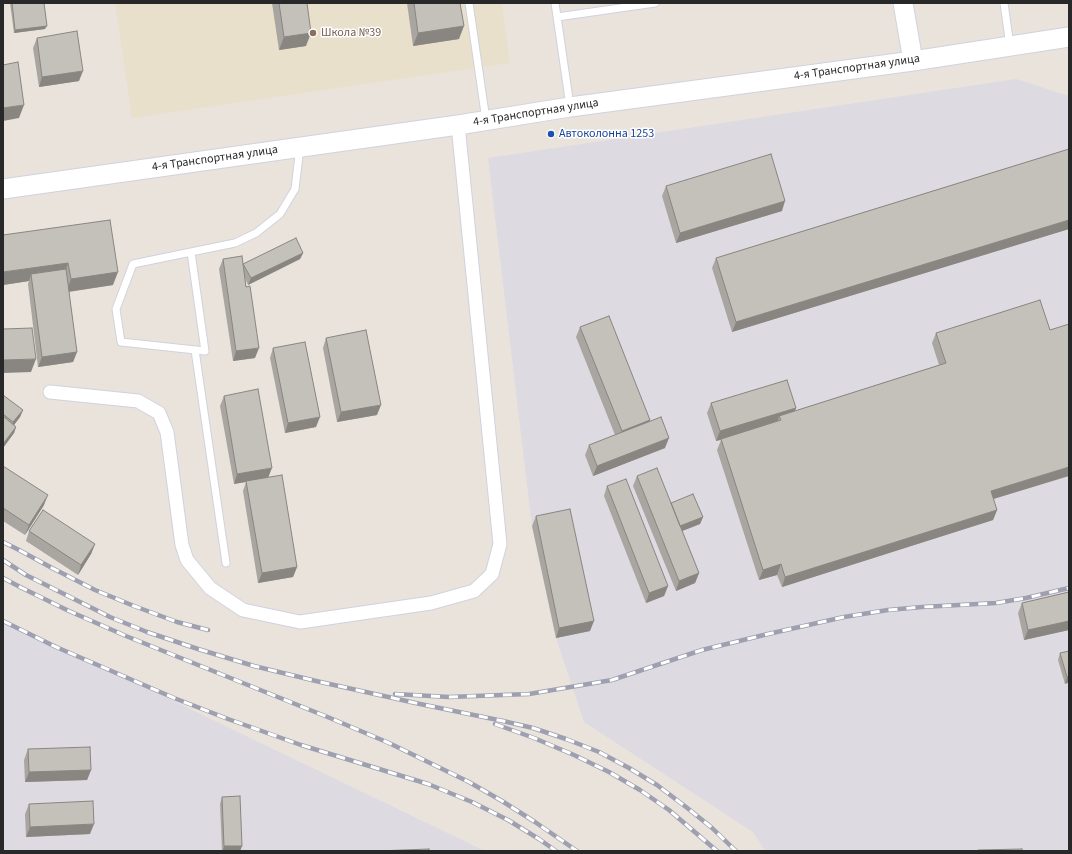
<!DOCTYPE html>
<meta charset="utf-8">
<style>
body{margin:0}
#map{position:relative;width:1072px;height:854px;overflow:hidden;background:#e9e3db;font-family:"Source Sans 3",sans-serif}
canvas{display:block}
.frame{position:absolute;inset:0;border:4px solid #282828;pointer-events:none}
</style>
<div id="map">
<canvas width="1072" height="854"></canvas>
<div class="frame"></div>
</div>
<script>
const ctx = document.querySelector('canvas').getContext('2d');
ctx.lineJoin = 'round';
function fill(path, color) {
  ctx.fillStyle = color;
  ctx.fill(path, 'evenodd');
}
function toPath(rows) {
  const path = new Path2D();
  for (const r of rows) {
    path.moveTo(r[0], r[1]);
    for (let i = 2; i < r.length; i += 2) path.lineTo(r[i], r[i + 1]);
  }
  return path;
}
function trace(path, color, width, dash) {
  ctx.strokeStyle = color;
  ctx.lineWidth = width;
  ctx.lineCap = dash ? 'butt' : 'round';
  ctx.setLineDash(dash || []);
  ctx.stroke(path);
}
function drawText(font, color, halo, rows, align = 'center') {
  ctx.font = font + ' "Source Sans 3",sans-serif';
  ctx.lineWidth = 3;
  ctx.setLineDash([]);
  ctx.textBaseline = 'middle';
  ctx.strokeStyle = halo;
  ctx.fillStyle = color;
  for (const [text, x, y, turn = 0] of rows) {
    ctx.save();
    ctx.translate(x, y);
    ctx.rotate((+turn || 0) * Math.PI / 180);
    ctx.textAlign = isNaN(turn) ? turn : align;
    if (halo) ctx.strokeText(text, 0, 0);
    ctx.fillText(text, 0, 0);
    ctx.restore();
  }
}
fill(toPath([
 [1016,79,1069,96,1069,851,765,851,753,832,584,722,556,638,532,526,488,158],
 [3,619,485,851,3,851]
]), '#dddbe1');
fill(toPath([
 [115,3,502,3,510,63,132,118]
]), '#e9e0cc');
const lane = toPath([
 [469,3,486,120],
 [555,3,570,106],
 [1004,3,1010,46],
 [557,17,655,3],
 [191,252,205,351,121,342,116,309,133,264,191,252,235,243,256,233,280,214,295,189,300,147],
 [195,350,226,563]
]);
const street = toPath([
 [50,392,138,401,159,413,167,432,182,545,187,560,210,588,243,610,300,622,431,603,474,591,492,574,500,544,458,125]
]);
const secondary = toPath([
 [903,3,913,61],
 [3,189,458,125,570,107,913,61,1069,37]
]);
trace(lane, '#d0d2df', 9);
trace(street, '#d0d2df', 15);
trace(secondary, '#d0d2df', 21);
trace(lane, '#fff', 7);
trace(street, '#fff', 13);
trace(secondary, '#fff', 19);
const rail = toPath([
 [3,542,19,550,52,568,95,590,134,606,177,622,208,630],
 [3,560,26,575,110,617,147,632,198,649,254,666,316,681,420,704,503,721,533,728,566,739,599,752,629,768,657,785,686,807,711,827,736,851],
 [3,578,22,588,69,611,126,636,330,718,389,743,469,782,502,801,535,822,577,851],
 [3,621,56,647,174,698,228,719,301,745,428,784,472,802,508,820,539,839,556,851],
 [395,694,449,697,529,694,612,680,702,650,768,634,844,617,888,610,922,607,996,603,1026,598,1069,588],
 [495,724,534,738,574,755,609,772,640,790,669,810,717,851]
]);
trace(rail, '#9ea0b0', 4.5);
trace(rail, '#fff', 3, [9]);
fill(toPath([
 [10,3,44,3,45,29,14,33],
 [272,3,307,3,306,46,279,50],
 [407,3,460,3,459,39,413,46],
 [37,38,79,81,39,87,33,48],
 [1069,149,1069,229,732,332,712,268,716,258],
 [666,186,782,211,676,243,662,196],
 [110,220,113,285,69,292,77,352,73,362,38,367,28,284,29,281,3,285],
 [303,253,300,259,248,285,245,278,255,358,233,361,219,269,223,259,243,265,243,264],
 [580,327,650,420,650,421,665,448,593,476,585,455,589,445,615,435,576,337],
 [936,333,997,510,993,520,782,587,777,575,759,580,717,450,721,440,716,441,707,413,711,403,796,408,795,411,939,365,932,343],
 [326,338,377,415,337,422,323,348],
 [273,348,316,427,285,433,270,358],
 [3,395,23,410,20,417,14,425,16,427,14,433,3,448],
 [224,396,268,477,297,567,293,577,258,583,243,491,246,482,234,484,220,406],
 [3,466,44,505,25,535,3,521],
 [637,476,671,503,703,517,700,524,682,531,699,573,695,583,676,591,633,486],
 [607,486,668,586,664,596,646,603,604,496],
 [536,516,590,631,556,638,532,526],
 [29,531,95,544,91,554,78,575,26,541],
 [1069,592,1069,630,1024,640,1018,613,1022,603],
 [1069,651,1069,682,1065,684,1058,660,1060,653],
 [28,749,91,770,87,780,25,782,24,760],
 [222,797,242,846,240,851,222,851,220,804],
 [29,804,90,834,26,837,25,814]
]), '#a9a5a0');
fill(toPath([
 [47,26,45,29,14,33,15,30],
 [464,26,459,39,413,46,418,33],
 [311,33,306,46,279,50,284,37],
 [83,71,79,81,39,87,42,77],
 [24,105,19,118,3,121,3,108],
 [785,201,782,211,676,243,680,233],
 [1069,220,1069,229,732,332,736,322],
 [303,253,300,259,248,285,251,278],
 [68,263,64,276,31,274,29,281,3,285,3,272],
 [118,272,113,285,66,292,71,279],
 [259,348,255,358,233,361,236,351],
 [77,352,73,362,38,367,42,357],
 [36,359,31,372,3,373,3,360],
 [381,405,377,415,337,422,341,412],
 [796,408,792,418,779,416,777,423,716,441,720,431],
 [23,410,20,417,11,429,13,422],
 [320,417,316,427,285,433,288,423],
 [650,420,646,430,618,441,622,431],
 [16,427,14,433,3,448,3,444],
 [669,438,665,448,593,476,597,466],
 [1069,467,1069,476,987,501,991,491],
 [272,468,268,478,234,484,237,474],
 [48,495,44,505,25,535,29,525],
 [997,510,993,520,782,587,785,577],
 [703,517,700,524,677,533,679,526],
 [95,544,91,554,78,575,81,565],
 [781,564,777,575,759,580,763,570],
 [297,567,293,577,258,583,262,573],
 [699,573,695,583,676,591,679,581],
 [668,586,664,596,646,603,649,593],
 [594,621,590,631,556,638,559,628],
 [1069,621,1069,630,1024,640,1028,630],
 [1069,676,1069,682,1065,684,1067,677],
 [91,770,87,780,25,782,29,772],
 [94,824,90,834,26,837,30,827],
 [224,846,242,846,240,851,223,851]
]), '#898682');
const building = toPath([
 [12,3,44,3,47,26,15,30,12,3],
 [279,3,307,3,311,33,284,37,279,3],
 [414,3,460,3,464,26,418,33,414,3],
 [77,31,83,71,42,77,37,38,77,31],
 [18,62,24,105,3,108,3,65,18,62],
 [1069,149,1069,220,736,322,716,258,1069,149],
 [771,154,785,201,680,233,666,186,771,154],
 [110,220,118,272,71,279,68,263,3,272,3,235,110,220],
 [296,238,303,253,251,278,243,264,296,238],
 [242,256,246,287,250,286,259,348,236,351,223,259,242,256],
 [66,269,77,352,42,357,31,274,66,269],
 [1040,300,1050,330,1069,324,1069,467,991,491,997,510,785,577,781,564,763,570,721,439,781,420,779,416,946,363,936,333,1040,300],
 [609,316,650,420,622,431,580,327,609,316],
 [32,328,36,359,3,360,3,329,32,328],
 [366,330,381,405,341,412,326,338,366,330],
 [305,342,320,417,288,423,273,348,305,342],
 [787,380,796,408,720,431,711,403,787,380],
 [258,389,272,468,237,474,224,396,258,389],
 [3,395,23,410,13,422,3,414,3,395],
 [3,416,16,427,3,444,3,416],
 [661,417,669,438,597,466,589,445,661,417],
 [3,466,48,495,29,525,3,508,3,466],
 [657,468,699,573,679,581,637,476,657,468],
 [282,475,297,567,262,573,246,481,282,475],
 [626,479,668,586,649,593,607,486,626,479],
 [693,494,703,517,680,526,671,503,693,494],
 [570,509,594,621,559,628,536,516,570,509],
 [43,510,95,544,81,565,29,531,43,510],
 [1069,592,1069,621,1028,630,1022,603,1069,592],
 [1069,651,1069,676,1067,677,1060,653,1069,651],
 [90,747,91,770,29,772,28,749,90,747],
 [240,796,242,846,224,846,222,797,240,796],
 [93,801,94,824,30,827,29,804,93,801],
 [429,849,429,851,377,851,429,849],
 [1022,849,1022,851,978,851,978,850,1022,849]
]);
fill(building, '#c4c0ba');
trace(building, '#898682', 1);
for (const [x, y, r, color] of [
 [313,33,4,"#8d6e63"],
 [551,134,4,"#1a4fb4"]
]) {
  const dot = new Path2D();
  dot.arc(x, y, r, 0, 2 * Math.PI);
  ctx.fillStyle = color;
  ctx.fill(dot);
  trace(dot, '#fff', 1.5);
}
drawText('12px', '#785e54', '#fff', [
 ["Школа №39",321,33]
], 'left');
drawText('12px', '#282828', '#fff', [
 ["4-я Транспортная улица",857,68,-8],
 ["4-я Транспортная улица",536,113,-9],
 ["4-я Транспортная улица",215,159,-8]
]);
drawText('12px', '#164399', '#fff', [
 ["Автоколонна 1253",559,134]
], 'left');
</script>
